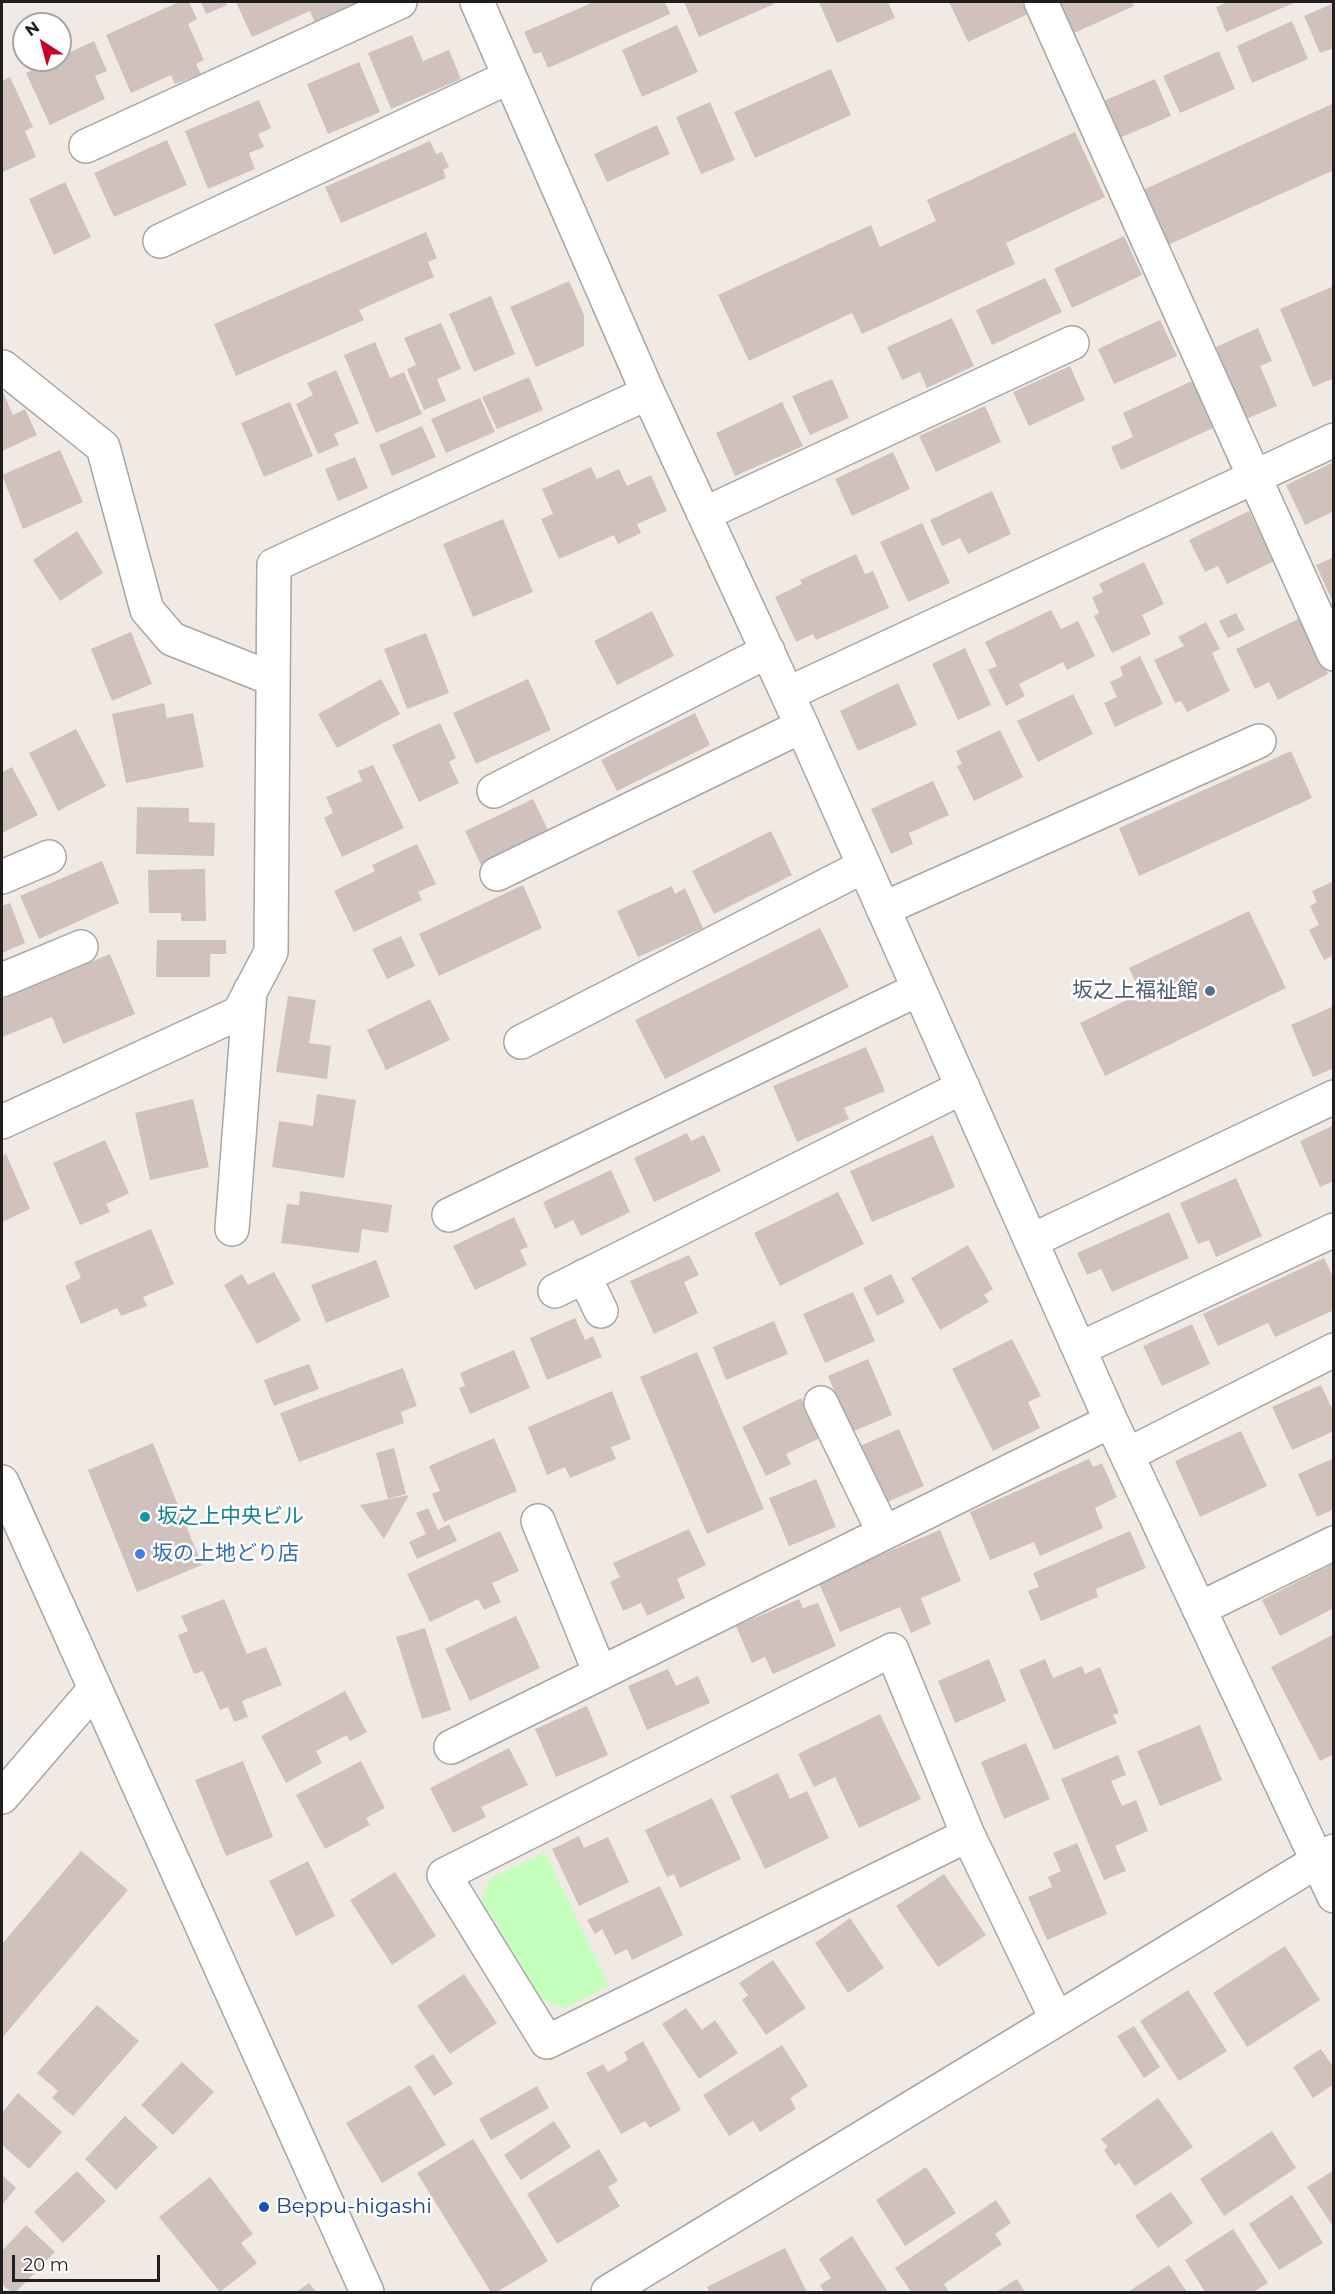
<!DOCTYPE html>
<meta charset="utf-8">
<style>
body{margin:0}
#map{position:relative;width:1335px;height:2294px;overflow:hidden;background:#f1eae4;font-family:Montserrat,sans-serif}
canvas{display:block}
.frame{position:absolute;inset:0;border:3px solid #1f1f1f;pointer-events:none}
.north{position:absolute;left:12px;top:12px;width:60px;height:60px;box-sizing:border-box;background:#fff;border:2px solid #a5a5a5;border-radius:50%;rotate:324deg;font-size:16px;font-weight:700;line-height:24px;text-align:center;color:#1f1f1f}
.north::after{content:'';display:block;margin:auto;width:21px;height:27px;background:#cd002a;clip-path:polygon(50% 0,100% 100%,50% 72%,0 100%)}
.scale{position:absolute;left:12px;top:2255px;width:148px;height:27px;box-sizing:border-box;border:3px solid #1f1f1f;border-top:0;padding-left:8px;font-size:18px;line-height:21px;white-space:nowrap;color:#1f1f1f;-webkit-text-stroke:4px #fff;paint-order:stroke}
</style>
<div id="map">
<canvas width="1335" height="2294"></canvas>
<div class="frame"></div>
<div class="north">N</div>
<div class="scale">20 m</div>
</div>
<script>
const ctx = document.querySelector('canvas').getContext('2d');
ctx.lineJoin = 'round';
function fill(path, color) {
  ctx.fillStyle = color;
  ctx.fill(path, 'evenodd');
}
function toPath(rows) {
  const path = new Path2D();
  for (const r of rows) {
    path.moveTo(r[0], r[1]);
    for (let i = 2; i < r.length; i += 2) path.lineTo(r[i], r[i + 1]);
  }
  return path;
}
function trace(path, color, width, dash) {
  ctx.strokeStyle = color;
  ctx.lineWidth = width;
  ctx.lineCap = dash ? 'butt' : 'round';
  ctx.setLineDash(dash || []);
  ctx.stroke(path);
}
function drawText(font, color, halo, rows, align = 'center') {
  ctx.font = font + ' Montserrat,"Noto Sans JP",sans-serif';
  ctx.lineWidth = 5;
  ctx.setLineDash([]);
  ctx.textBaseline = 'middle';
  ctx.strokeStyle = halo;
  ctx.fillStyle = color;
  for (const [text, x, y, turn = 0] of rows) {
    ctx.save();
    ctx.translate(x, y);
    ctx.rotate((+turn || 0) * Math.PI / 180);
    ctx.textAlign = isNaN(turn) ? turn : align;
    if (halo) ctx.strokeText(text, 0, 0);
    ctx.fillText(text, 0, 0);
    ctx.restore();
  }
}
fill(toPath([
 [545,1852,609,1985,566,2008,542,1999,481,1899,491,1878]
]), '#c5ffbd');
fill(toPath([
 [179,2,189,2,197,19,188,24,204,60,196,64,201,74,175,84,171,75,131,93,106,35],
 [201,2,225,2,227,5,206,14],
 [236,2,362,2,315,23,310,11,252,37],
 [594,2,665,2,670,14,548,68,541,52,534,54,524,32],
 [684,2,773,2,774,4,699,37],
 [819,2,888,2,895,18,837,43],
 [949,2,1022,2,1028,14,968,42],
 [1058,2,1132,2,1134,6,1072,34],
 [1228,2,1296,2,1226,32,1216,7],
 [1334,3,1334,48,1320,53,1304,16],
 [1292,21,1308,59,1252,83,1237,46],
 [677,25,698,72,642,97,622,50],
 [412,35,423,61,449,50,461,79,391,109,368,53],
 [94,41,107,71,95,76,105,99,50,125,26,73,53,60,60,60,60,57],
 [1219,51,1235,89,1180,113,1163,76],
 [359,62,380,112,328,134,307,84],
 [831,69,851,115,755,158,734,112],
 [10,77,33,127,25,131,36,157,3,172,2,81],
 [1155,79,1171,116,1115,140,1099,103],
 [259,100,271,128,258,134,264,147,249,153,255,169,208,189,185,131],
 [710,102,735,160,701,174,676,117],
 [1334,103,1334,170,1168,245,1143,190],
 [657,125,670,154,607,182,594,154],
 [1075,132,1105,197,1006,243,1015,264,862,334,852,313,749,361,718,295,871,225,880,247,936,221,927,200],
 [167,140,187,185,114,217,94,173],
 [430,141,436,154,442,152,449,167,443,170,446,178,341,223,325,187],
 [65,182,91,237,54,255,29,199],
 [426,232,437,258,428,262,434,277,359,310,364,320,236,376,214,324],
 [1124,236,1142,275,1072,308,1054,269],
 [1045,278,1062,312,992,345,976,310],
 [569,281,584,315,584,346,536,367,510,307],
 [1334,286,1334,378,1313,387,1280,309],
 [491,296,515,354,474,372,449,314],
 [952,318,974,366,927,388,920,372,902,380,887,347],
 [1160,320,1177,356,1114,384,1098,349],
 [441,323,461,369,437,379,446,401,424,410,407,369,416,365,404,338],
 [1258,328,1272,361,1260,366,1277,406,1246,419,1216,347],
 [375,342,390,378,404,372,422,414,376,433,344,355],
 [1070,366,1085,400,1029,426,1013,392],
 [336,370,359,423,334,434,339,445,318,454,296,404,313,395,307,383],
 [529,377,543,410,497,429,482,397],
 [832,379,849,418,810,435,792,396],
 [1192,381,1213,428,1121,470,1111,447,1133,437,1123,413],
 [2,390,13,415,25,409,37,435,2,451],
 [480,398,495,432,446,453,431,419],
 [290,402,313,456,264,477,241,423],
 [782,402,803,446,735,476,716,433],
 [985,406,1001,442,936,472,919,436],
 [422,426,436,457,392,476,379,445],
 [60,450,83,502,23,529,2,475],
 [893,452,910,489,852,516,835,479],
 [355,457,368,488,338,501,325,469],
 [1334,462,1334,511,1305,525,1286,485],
 [591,467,597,479,619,469,627,486,651,475,667,511,637,524,641,533,618,544,614,535,559,559,541,519,553,514,542,489],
 [992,491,1011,534,968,554,960,538,942,546,930,520],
 [1249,511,1274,561,1227,584,1218,566,1205,572,1189,540],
 [503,519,533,592,473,617,443,544],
 [922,523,950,583,908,602,880,542],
 [77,531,103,573,60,601,33,560],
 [856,554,865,574,873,571,889,608,816,640,813,634,796,642,775,597,802,584,800,580],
 [1334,557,1334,605,1316,565],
 [1144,562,1164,604,1142,615,1151,634,1112,653,1094,616,1099,613,1092,597,1103,592,1099,584],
 [1051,610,1061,629,1078,621,1095,656,1067,670,1063,662,1019,684,1025,696,1006,706,988,670,997,666,985,642],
 [652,611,674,656,617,685,594,641],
 [1236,613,1245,630,1228,638,1219,621],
 [1300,618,1328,674,1278,700,1269,682,1255,689,1236,649],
 [1206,622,1220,649,1212,653,1230,691,1187,712,1181,701,1175,703,1154,660,1184,646,1178,637],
 [131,632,152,684,112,701,91,649],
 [426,633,449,693,407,709,384,649],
 [965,648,991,705,958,720,932,664],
 [1140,656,1163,704,1115,727,1104,703,1117,697,1110,682,1123,676,1120,667],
 [381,679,400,714,337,748,318,714],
 [528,679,551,730,476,764,453,713],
 [898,683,917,725,858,751,840,711],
 [1073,694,1093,734,1038,762,1017,721],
 [164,703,167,718,193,713,204,767,126,783,112,714],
 [695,713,710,745,617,791,601,760],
 [440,723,456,758,449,762,459,783,419,802,392,745],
 [76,729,106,786,58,811,29,753],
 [1000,730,1023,777,974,801,957,766,962,764,956,751],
 [1291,751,1312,798,1139,876,1119,828],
 [373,765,404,828,342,857,324,818,333,813,326,797,362,781,358,771],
 [12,767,38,815,2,833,2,772],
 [933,781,949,815,909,833,913,844,891,854,871,809],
 [533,799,549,832,481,865,465,831],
 [137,807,189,808,189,822,215,823,214,856,136,854],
 [771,831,792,875,714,914,692,871],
 [417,844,436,884,418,892,422,900,354,932,334,891,375,871,372,865],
 [102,861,119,903,39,939,20,896],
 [205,869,206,921,181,921,181,913,149,913,148,870],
 [1334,881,1334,955,1324,960,1309,930,1319,925,1310,906,1317,902,1312,891],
 [523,885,542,928,439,976,419,934],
 [672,886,675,894,685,888,703,928,638,957,617,911],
 [10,903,25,943,2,953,2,906],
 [1249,911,1286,988,1105,1076,1080,1023,1141,993,1129,968],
 [820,928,849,987,665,1079,635,1020],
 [401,936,415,966,387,979,372,949],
 [157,940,226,940,226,954,210,954,210,977,156,977],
 [110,954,135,1014,63,1044,52,1017,2,1037,2,999],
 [288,996,316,1000,309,1043,331,1046,327,1079,276,1072],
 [430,999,450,1040,386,1070,367,1030],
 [1334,1006,1334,1068,1313,1077,1291,1025],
 [866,1047,885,1091,844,1108,849,1119,797,1142,773,1086],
 [317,1094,356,1100,344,1178,272,1167,279,1121,313,1126],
 [193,1099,209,1167,150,1180,135,1113],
 [1334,1125,1334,1181,1320,1187,1300,1141],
 [687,1133,691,1141,704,1135,721,1171,654,1202,634,1158],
 [933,1135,955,1187,872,1222,850,1171],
 [105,1140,129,1193,106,1204,110,1212,80,1225,53,1163],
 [6,1154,30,1209,2,1222,2,1156],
 [611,1170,630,1212,581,1236,573,1220,555,1229,543,1202],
 [1236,1178,1262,1236,1216,1257,1209,1240,1198,1244,1180,1203],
 [300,1191,392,1205,388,1233,362,1229,359,1253,281,1243,287,1204,299,1205],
 [838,1192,864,1244,780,1286,754,1233],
 [1169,1212,1189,1258,1112,1292,1101,1269,1087,1275,1077,1253],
 [514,1217,528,1247,520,1250,527,1265,475,1290,453,1246],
 [151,1229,174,1284,143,1297,147,1306,121,1316,117,1308,81,1324,65,1286,81,1278,74,1262],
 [968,1245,993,1289,984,1295,989,1302,940,1330,911,1278],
 [689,1255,699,1275,684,1282,698,1313,654,1334,630,1281],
 [1324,1258,1334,1279,1334,1310,1275,1337,1268,1323,1218,1346,1203,1314],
 [376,1260,390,1297,326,1323,311,1285],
 [274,1272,301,1320,257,1344,224,1285,242,1274,248,1285],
 [891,1274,905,1302,877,1316,863,1288],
 [853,1292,875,1341,825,1363,803,1314],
 [575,1318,585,1340,593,1336,602,1357,547,1380,530,1338],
 [774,1321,788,1354,726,1380,713,1347],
 [1192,1324,1210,1364,1162,1386,1143,1346],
 [1012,1339,1041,1396,1028,1402,1040,1428,993,1451,952,1369],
 [514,1350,530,1388,470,1414,459,1388,465,1386,460,1373],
 [697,1352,764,1509,707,1534,640,1377],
 [868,1359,892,1415,852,1432,828,1376],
 [309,1364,319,1389,274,1406,264,1380],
 [403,1368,417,1406,401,1412,404,1423,299,1462,280,1413],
 [1321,1385,1334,1413,1334,1431,1292,1450,1272,1407],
 [612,1391,631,1439,611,1447,616,1459,570,1478,565,1467,547,1475,528,1427],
 [801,1398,820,1438,786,1454,791,1464,766,1476,742,1427],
 [899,1429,924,1486,885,1503,860,1446],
 [1241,1431,1267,1486,1200,1517,1175,1461],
 [494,1438,517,1491,444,1522,432,1494,440,1491,429,1466],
 [153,1443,202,1565,137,1592,88,1470],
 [394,1448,406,1494,388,1499,376,1453],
 [1334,1458,1334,1509,1317,1517,1298,1474],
 [1089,1459,1093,1467,1102,1463,1117,1497,1095,1508,1103,1528,1040,1556,1034,1542,990,1560,970,1512],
 [816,1479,836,1527,789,1546,769,1498],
 [409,1495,384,1539,360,1505],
 [428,1508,438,1530,449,1524,457,1541,417,1559,409,1542,426,1534,416,1513],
 [689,1529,706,1565,677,1579,685,1598,647,1616,641,1603,623,1611,610,1582,620,1577,613,1563],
 [940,1530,961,1581,921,1598,931,1624,911,1633,900,1607,840,1632,818,1581],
 [500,1531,519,1571,492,1583,501,1602,484,1610,478,1599,430,1622,407,1574],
 [1130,1531,1146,1568,1096,1589,1098,1597,1041,1621,1028,1591,1039,1587,1033,1573],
 [1334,1563,1334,1608,1280,1636,1262,1600],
 [224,1599,247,1654,266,1647,282,1685,242,1701,248,1717,234,1722,228,1707,220,1710,203,1671,194,1674,178,1635,188,1631,181,1616],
 [799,1599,803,1608,818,1603,836,1646,773,1674,765,1657,752,1663,736,1626],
 [516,1616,540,1668,470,1701,445,1649],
 [425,1628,451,1710,422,1719,396,1637],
 [1334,1634,1334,1754,1320,1761,1271,1667],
 [989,1659,1006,1701,955,1723,938,1681],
 [1045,1659,1053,1678,1082,1666,1085,1674,1100,1667,1119,1713,1113,1715,1117,1723,1054,1750,1019,1670],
 [668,1669,676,1686,698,1676,710,1703,647,1730,628,1686],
 [345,1691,367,1732,350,1741,347,1735,316,1751,322,1763,286,1783,261,1736],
 [587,1706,608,1755,556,1777,535,1729],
 [880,1714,921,1799,859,1828,835,1777,814,1787,798,1754],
 [1200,1725,1222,1780,1160,1806,1137,1751],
 [1026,1743,1050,1799,1004,1819,981,1762],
 [509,1748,528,1785,481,1807,486,1817,453,1833,430,1788],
 [1118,1755,1126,1775,1111,1781,1122,1806,1136,1800,1148,1831,1115,1846,1126,1871,1104,1880,1061,1779],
 [243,1761,273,1837,226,1856,195,1780],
 [361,1761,385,1808,366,1818,370,1825,325,1849,296,1795],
 [778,1773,790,1799,807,1791,829,1838,765,1869,730,1796],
 [712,1798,741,1859,680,1888,674,1874,667,1877,645,1830],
 [579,1836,584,1848,608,1837,629,1882,579,1906,552,1849],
 [1077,1843,1107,1914,1047,1940,1028,1897,1052,1887,1048,1877,1061,1871,1053,1853],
 [81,1851,128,1890,2,2038,2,1944],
 [308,1861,335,1916,296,1936,269,1881],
 [395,1872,436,1936,392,1965,350,1900],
 [944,1874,986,1935,938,1967,896,1906],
 [660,1886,683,1935,632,1960,627,1949,615,1955,602,1929,595,1934,587,1920],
 [850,1918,884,1968,848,1993,815,1943],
 [1285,1946,1320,2000,1247,2047,1213,1993],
 [773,1960,806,2008,766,2035,742,2000,748,1995,739,1983],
 [464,1974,497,2023,450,2054,417,2006],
 [1188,1990,1227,2051,1179,2081,1140,2021],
 [97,2005,139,2041,73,2116,52,2098,58,2091,37,2073],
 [686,2008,702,2030,715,2020,738,2053,699,2079,662,2024],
 [1134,2026,1160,2067,1144,2078,1117,2036],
 [643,2041,681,2110,650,2128,645,2121,621,2134,586,2073,603,2064,608,2072,628,2060,624,2052],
 [782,2045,808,2086,790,2098,796,2109,760,2132,753,2121,729,2136,703,2095],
 [1321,2049,1334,2068,1334,2084,1313,2098,1293,2067],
 [433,2054,453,2084,434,2096,414,2066],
 [182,2062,214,2092,173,2135,141,2105],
 [410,2085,446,2145,382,2183,346,2123],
 [537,2086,549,2108,491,2140,479,2119],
 [18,2093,62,2132,29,2169,2,2145,2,2113],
 [1158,2098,1193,2147,1135,2186,1119,2163,1115,2166,1104,2150,1108,2147,1101,2139],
 [125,2116,158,2147,116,2190,85,2159],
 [554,2121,571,2147,521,2180,504,2155],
 [1272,2131,1296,2168,1224,2216,1200,2179],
 [473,2139,548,2261,497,2292,491,2292,417,2173],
 [599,2149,618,2181,608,2187,620,2206,557,2244,527,2194],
 [926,2167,956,2213,905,2246,876,2200],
 [1334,2170,1334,2228,1307,2187],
 [77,2171,106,2201,63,2243,34,2212],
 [2,2175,16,2188,2,2205],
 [210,2177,253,2234,241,2243,257,2263,220,2292,159,2217],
 [1171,2192,1193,2223,1158,2248,1135,2216],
 [1292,2195,1323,2243,1279,2270,1249,2224],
 [996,2200,1011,2223,995,2234,1002,2244,944,2284,949,2292,911,2292,895,2268],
 [26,2225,55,2252,16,2292,11,2292,2,2284,2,2251],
 [1233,2229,1268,2283,1253,2292,1205,2292,1185,2260],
 [852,2236,888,2292,824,2292,820,2285,831,2278,819,2259],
 [785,2248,807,2292,710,2292,707,2287],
 [1169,2265,1187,2292,1128,2292],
 [1017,2279,1025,2292,996,2292],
 [309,2283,316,2292,296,2292]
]), '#d1c1bc');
const minor = toPath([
 [477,2,648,393,802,726,1111,1421,1334,1896],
 [1041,2,1334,654],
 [86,146,400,2],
 [160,241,509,77],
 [3,367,103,447,147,610,172,639,273,679],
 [704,514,1072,343],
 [787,694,1334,440],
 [494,791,768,651],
 [497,874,802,726],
 [2,877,49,857],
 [883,909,1259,741],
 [2,980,81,947],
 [521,1042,864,866],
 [2,1122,239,1013,271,952,274,565,648,393],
 [449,1215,919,989],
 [232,1229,250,991],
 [1031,1241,1334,1097],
 [584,1276,601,1311],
 [555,1291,963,1087],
 [1079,1349,1334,1230],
 [821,1403,884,1533],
 [1127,1455,1334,1350],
 [538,1521,600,1673],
 [1199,1609,1334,1543],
 [451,1747,1111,1421],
 [2,1797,94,1690],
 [968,1835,547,2042,444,1875,892,1650,968,1835,1056,2018],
 [608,2292,1334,1851]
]);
const tertiary = toPath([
 [2,1482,367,2292]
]);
trace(minor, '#a6a6a6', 36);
trace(tertiary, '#a6a6a6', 36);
trace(minor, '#fff', 33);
trace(tertiary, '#fff', 33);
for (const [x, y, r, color] of [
 [1210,991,6,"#5c6f8a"],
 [145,1517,6,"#0f9aa8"],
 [140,1554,6,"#3f7fe0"],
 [264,2207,6,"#1a4fb4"]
]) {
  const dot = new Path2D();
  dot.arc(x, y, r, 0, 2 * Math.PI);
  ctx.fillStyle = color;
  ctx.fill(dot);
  trace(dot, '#fff', 2);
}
drawText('21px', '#4e5e75', '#fff', [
 ["坂之上福祉館",1198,991]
], 'right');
drawText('21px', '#0d838f', '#fff', [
 ["坂之上中央ビル",157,1517]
], 'left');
drawText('21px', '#366cbe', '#fff', [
 ["坂の上地どり店",152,1554]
], 'left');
drawText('21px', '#164399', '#fff', [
 ["Beppu-higashi",276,2207]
], 'left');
</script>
